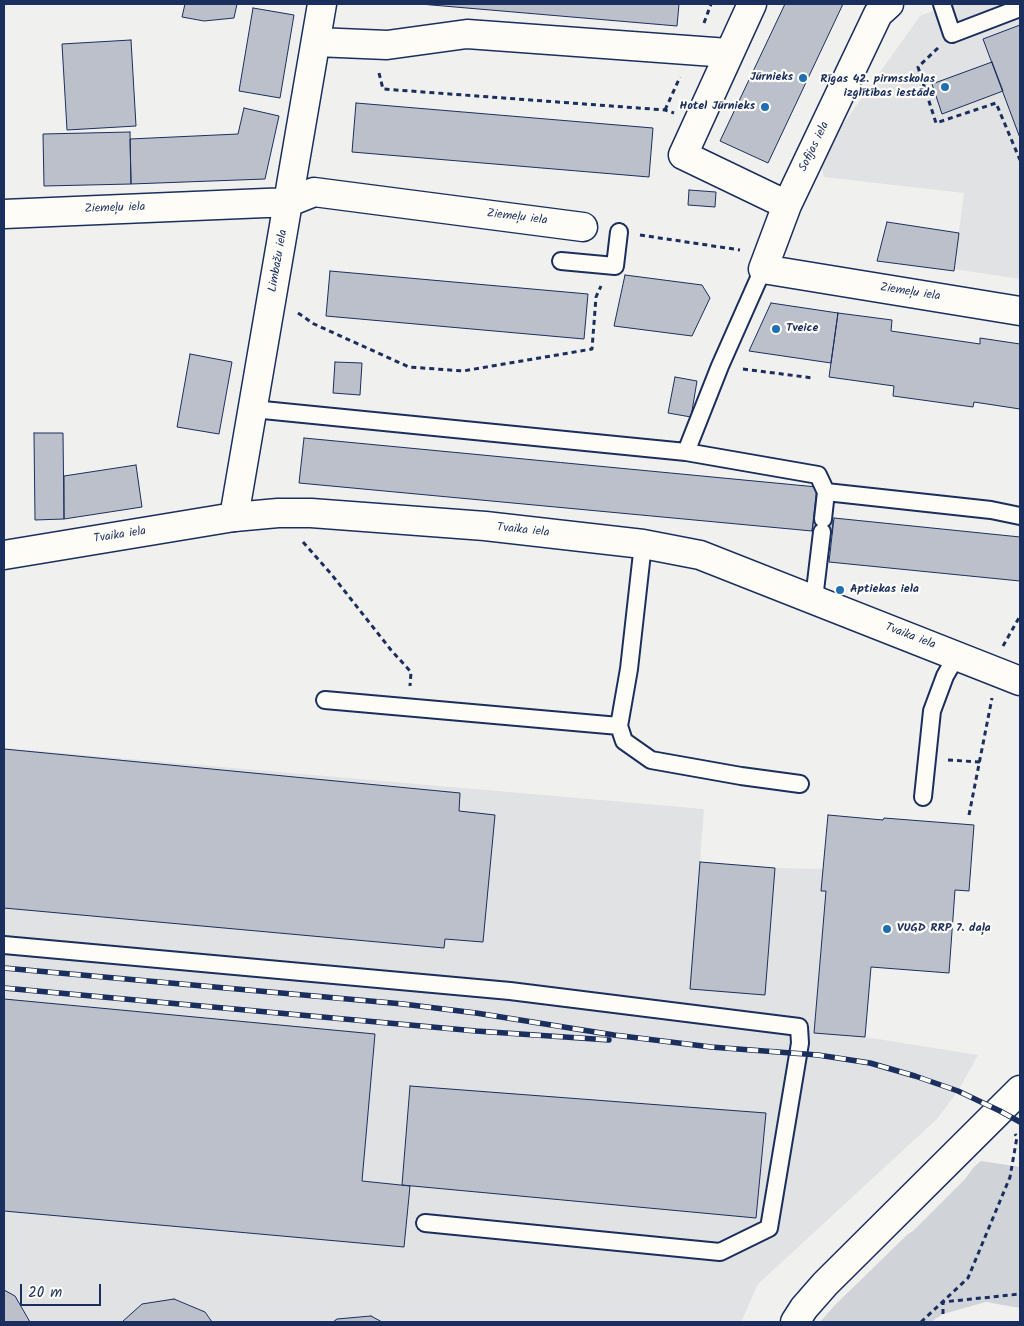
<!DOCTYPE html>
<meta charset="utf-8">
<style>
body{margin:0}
#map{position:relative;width:1024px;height:1326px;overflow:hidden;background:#f0f0ee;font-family:Kalam,sans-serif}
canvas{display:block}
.frame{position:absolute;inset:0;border:5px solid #1b2f5e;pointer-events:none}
.scale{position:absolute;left:20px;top:1284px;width:81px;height:22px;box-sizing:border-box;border:2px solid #1b2f5e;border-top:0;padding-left:6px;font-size:15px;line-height:18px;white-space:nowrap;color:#1b2f5e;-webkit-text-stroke:4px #fdfcf7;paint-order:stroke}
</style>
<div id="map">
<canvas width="1024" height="1326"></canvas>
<div class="frame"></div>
<div class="scale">20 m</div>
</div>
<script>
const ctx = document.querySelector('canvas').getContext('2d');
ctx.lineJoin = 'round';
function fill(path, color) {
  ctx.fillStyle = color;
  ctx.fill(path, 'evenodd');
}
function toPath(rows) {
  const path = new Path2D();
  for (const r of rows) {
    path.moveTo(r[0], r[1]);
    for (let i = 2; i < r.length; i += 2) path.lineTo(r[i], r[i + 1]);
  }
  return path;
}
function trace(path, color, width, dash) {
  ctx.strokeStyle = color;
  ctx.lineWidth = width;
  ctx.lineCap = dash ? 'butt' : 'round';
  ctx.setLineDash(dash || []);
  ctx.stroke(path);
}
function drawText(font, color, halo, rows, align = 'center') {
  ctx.font = font + ' Kalam,sans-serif';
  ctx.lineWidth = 4.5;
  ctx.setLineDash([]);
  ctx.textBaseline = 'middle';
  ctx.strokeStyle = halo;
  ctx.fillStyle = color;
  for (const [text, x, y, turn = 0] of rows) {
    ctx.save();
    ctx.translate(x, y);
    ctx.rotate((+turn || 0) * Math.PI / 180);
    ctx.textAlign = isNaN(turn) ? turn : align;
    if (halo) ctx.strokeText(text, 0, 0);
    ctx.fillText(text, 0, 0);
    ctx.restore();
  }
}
fill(toPath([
 [951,4,1020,4,1020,279,954,269,964,193,824,177,819,158,920,16],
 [4,748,704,809,700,862,775,868,823,869,826,891,814,1033,865,1037,978,1055,958,1091,937,1119,758,1284,741,1322,4,1322]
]), '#e0e2e3');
fill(toPath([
 [981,1161,1020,1167,1020,1308,986,1302,943,1314,931,1322,820,1322,834,1306,908,1234,913,1231,965,1179,974,1167]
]), '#d0d3d8');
const building = toPath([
 [185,4,237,4,234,18,204,21,182,17,185,4],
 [420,4,679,4,677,26,420,4],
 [785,4,843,4,768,163,720,141,785,4],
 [253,8,294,15,280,98,239,91,253,8],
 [1020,25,1020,138,983,39,1020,25],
 [131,40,136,126,67,130,62,44,131,40],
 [992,62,1003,91,942,114,932,84,992,62],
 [356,103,653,128,649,177,352,152,356,103],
 [244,108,279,116,265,179,131,184,130,139,238,134,244,108],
 [130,132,131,184,44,186,43,134,130,132],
 [689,190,716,192,715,207,688,205,689,190],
 [887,222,959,233,954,271,877,261,887,222],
 [330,271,588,294,584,339,326,316,330,271],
 [625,275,702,285,710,298,692,336,614,326,625,275],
 [771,303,838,313,831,363,749,351,771,303],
 [838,313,892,320,891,331,980,344,980,338,1020,344,1020,409,974,402,973,407,893,396,894,386,829,377,838,313],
 [190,354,232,362,219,434,177,427,190,354],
 [335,362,362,363,360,395,333,393,335,362],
 [675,377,697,381,691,417,668,413,675,377],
 [34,433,63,433,64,519,35,520,34,433],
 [304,438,817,487,812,531,299,483,304,438],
 [136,465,142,507,64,519,64,476,136,465],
 [814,518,833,520,832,534,812,531,814,518],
 [834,518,1020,537,1020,581,829,562,834,518],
 [4,749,460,793,459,811,495,815,483,942,445,939,444,948,4,908,4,749],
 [828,815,883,820,884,818,974,825,969,891,955,890,949,973,871,967,865,1037,814,1033,826,891,821,891,828,815],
 [700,862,775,868,765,995,690,989,700,862],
 [4,999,375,1034,362,1181,410,1186,404,1247,4,1211,4,999],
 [410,1086,766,1113,756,1218,402,1185,410,1086],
 [4,1290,15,1296,30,1322,4,1322,4,1290],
 [174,1299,205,1312,212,1322,122,1322,142,1304,174,1299],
 [371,1316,382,1322,333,1322,337,1319,371,1316]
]);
fill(building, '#bbc0ca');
trace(building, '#1b2f5e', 1);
const lane = toPath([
 [942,4,952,34,1020,8],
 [561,261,615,266,619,232],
 [253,409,686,452,818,475,826,492,823,519],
 [686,452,720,366,763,269],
 [826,492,991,510,1020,516],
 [814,599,822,532],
 [325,700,619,726,629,669,643,544],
 [619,726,624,741,651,760,741,776,800,784],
 [923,797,932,711,945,676,957,655],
 [4,945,510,991,799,1027,800,1043,769,1228,720,1252,425,1223]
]);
const street = toPath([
 [752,4,683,155,787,205],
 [889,4,878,14,787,205,763,269,1020,311],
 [316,42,387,45,467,34,728,53],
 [4,214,289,202,314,192,583,227],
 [234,517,322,4]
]);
const secondary = toPath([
 [795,1322,804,1308,825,1284,1020,1090]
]);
const primary = toPath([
 [4,555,234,517,278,513,311,513,485,526,643,544,700,555,1020,681]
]);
trace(lane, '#1b2f5e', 20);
trace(street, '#1b2f5e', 31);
trace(secondary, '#1b2f5e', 31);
trace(primary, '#1b2f5e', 31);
trace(toPath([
 [704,23,711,4],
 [938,48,918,67,936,123,996,103,1020,160],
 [379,73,383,89,665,110,674,113],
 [665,110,680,77],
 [640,235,740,250],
 [298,313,314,324,409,367,463,371,592,349,596,297,601,286],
 [743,369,813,378],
 [303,542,332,575,391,650,411,672,410,686],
 [1003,646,1020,616],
 [948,760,980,762],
 [969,815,992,698],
 [943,1314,943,1302,1020,1294],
 [921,1322,968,1278,1010,1177,1017,1137,1015,1134]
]), '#1b2f5e', 3, [5, 4]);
trace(lane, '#fdfcf7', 16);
trace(street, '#fdfcf7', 28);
trace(secondary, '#fdfcf7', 28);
trace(primary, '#fdfcf7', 28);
const rail = toPath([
 [4,968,403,1004,476,1013,614,1035,711,1047,818,1055,870,1063,915,1076,958,1091,1000,1111,1020,1122],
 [4,988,476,1031,609,1040]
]);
trace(rail, '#1b2f5e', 5.5);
trace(rail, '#fdfcf7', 4, [11]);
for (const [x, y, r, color] of [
 [803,78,5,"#1f6fb2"],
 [945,87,5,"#1f6fb2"],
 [765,107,5,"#1f6fb2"],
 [776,329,5,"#1f6fb2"],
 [840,590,5,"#1f6fb2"],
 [887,929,5,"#1f6fb2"]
]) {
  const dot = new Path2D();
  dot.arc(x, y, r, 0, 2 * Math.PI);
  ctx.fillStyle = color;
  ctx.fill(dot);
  trace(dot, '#fdfcf7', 2);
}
drawText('bold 12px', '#1b2f5e', '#fdfcf7', [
 ["Jūrnieks",793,78],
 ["Rīgas 42. pirmsskolas",935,80],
 ["izglītības iestāde",935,94],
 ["Hotel Jūrnieks",755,107],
 ["Tveice",786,329,"left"],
 ["Aptiekas iela",850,590,"left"],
 ["VUGD RRP 7. daļa",897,929,"left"]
], 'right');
drawText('12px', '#1b2f5e', '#fdfcf7', [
 ["Sofijas iela",815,147,-64],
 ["Ziemeļu iela",115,209,-2],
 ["Ziemeļu iela",517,218,7],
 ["Limbažu iela",279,261,-80],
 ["Ziemeļu iela",910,293,9],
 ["Tvaika iela",523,531,6],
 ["Tvaika iela",120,536,-9],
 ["Tvaika iela",910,637,21]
]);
</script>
